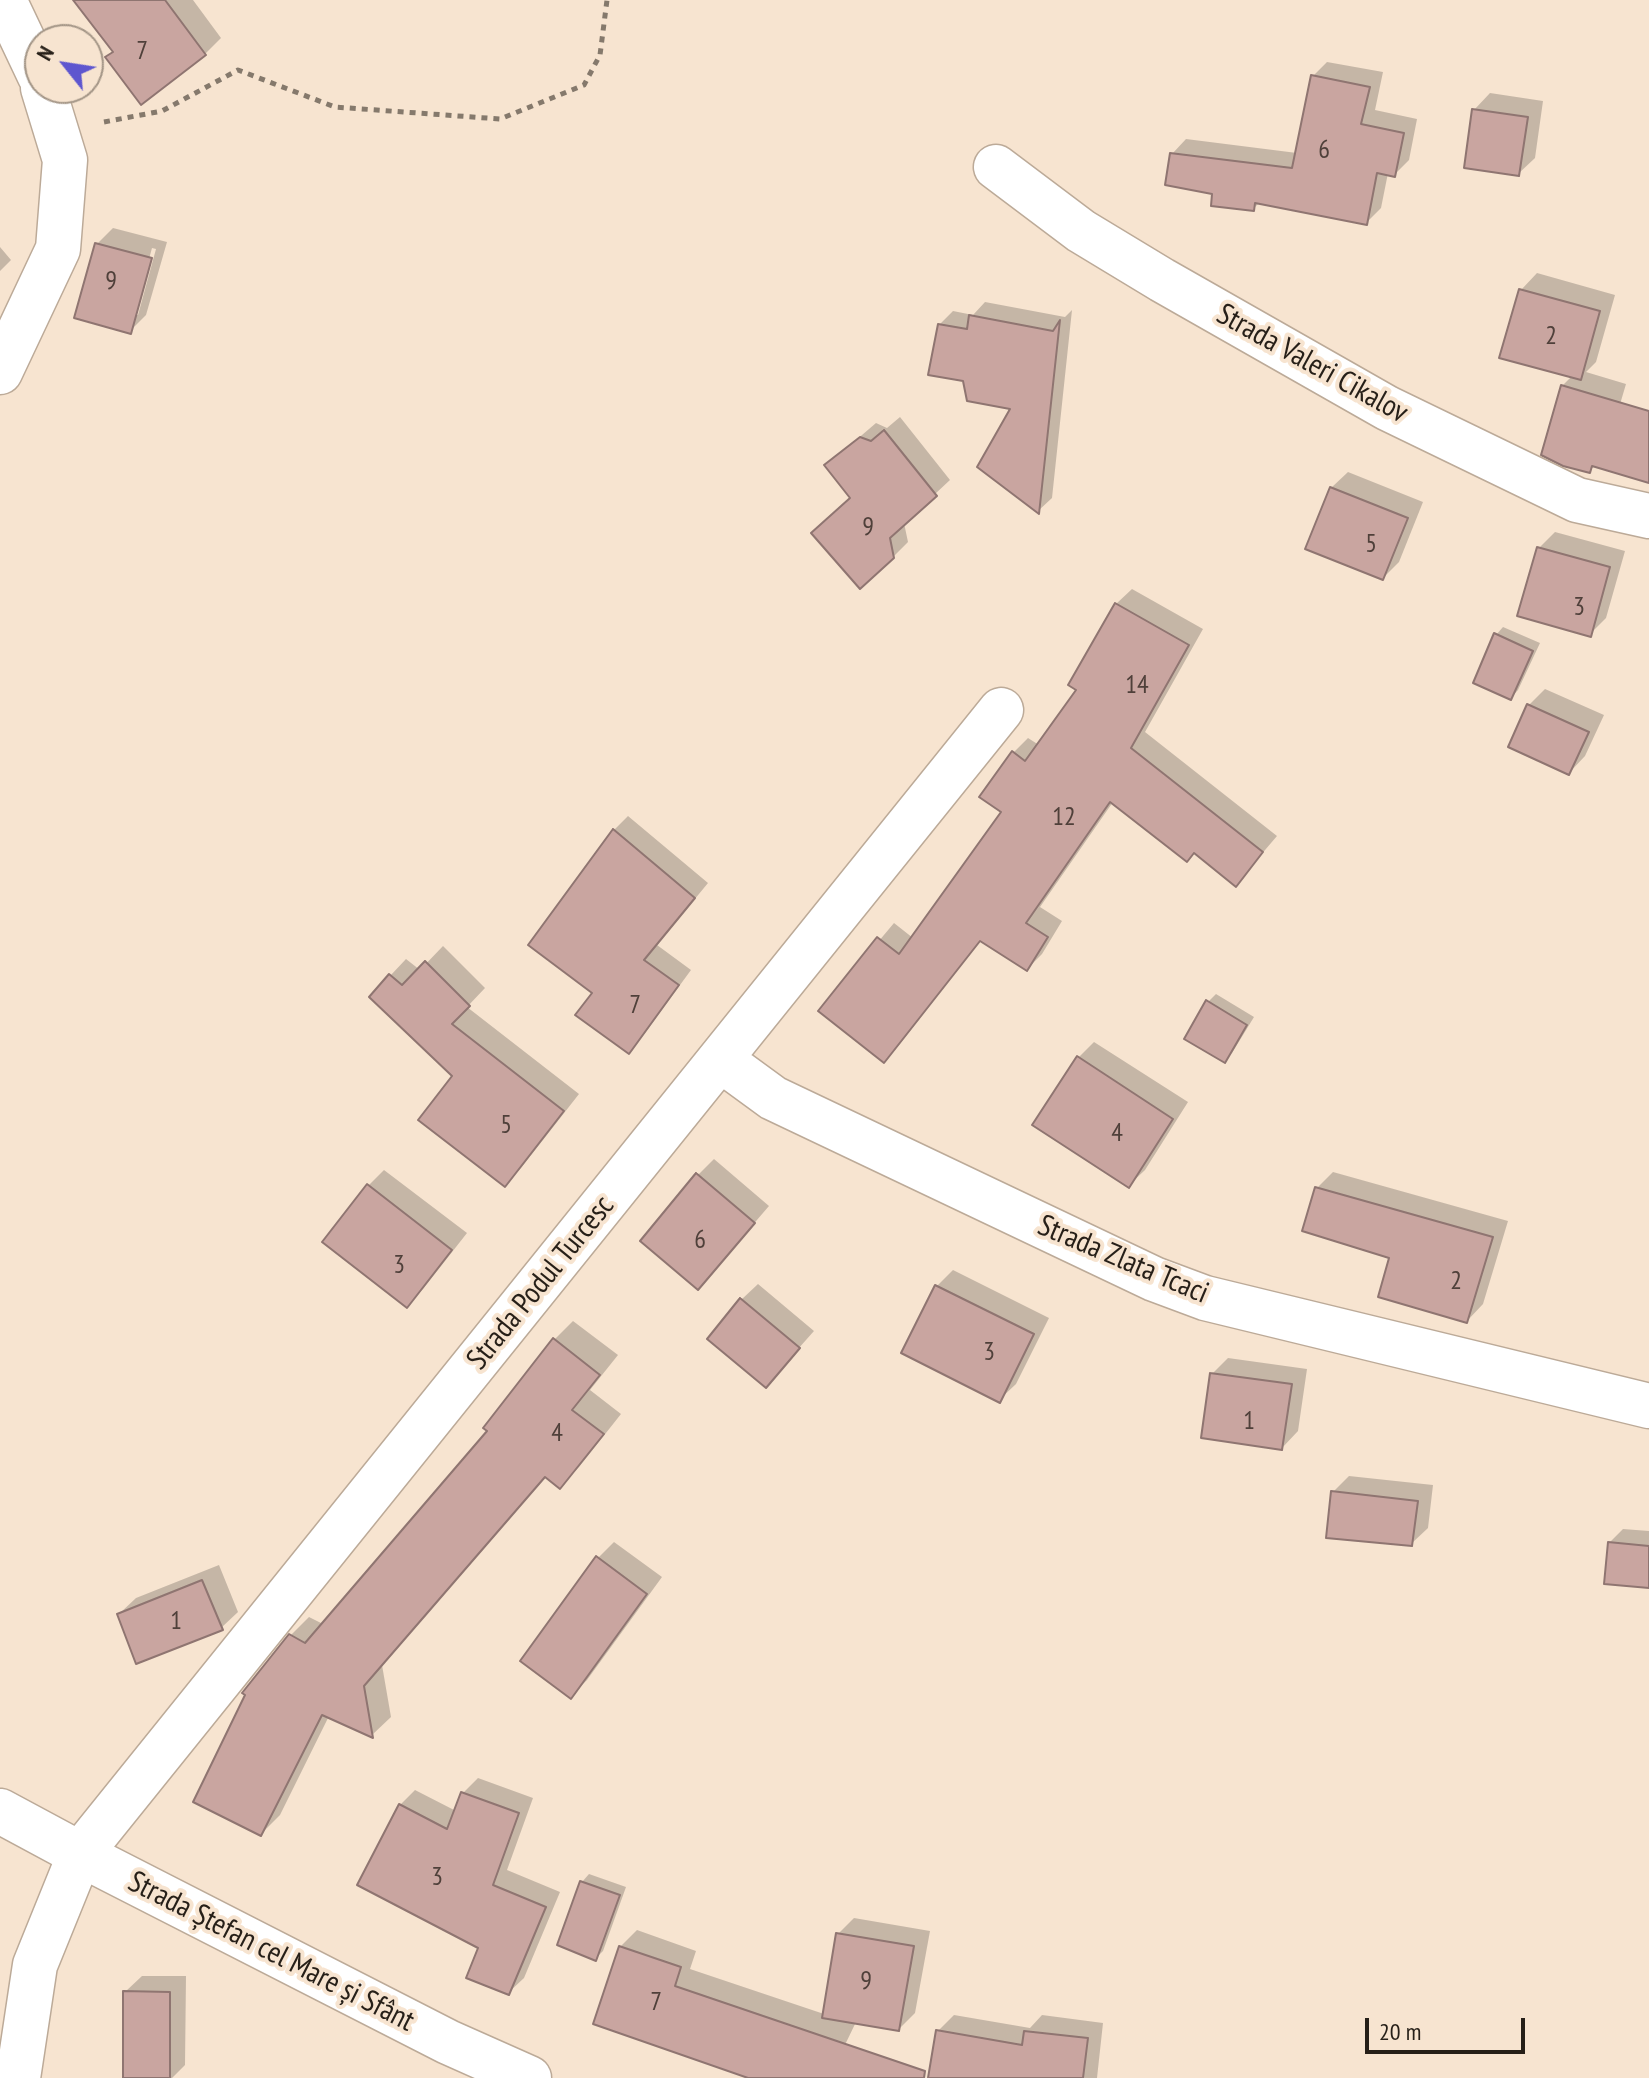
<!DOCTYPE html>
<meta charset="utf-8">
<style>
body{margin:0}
#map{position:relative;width:1649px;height:2078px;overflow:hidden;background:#f7e4d0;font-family:"PT Sans Narrow",sans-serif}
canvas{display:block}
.north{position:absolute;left:24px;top:24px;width:80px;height:80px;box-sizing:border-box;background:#f7e4d0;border:2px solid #a39586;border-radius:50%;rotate:300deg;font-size:22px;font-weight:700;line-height:32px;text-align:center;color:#261f18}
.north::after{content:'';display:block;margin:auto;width:28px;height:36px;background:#5e56cf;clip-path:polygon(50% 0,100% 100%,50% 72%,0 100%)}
.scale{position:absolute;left:1365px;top:2018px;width:160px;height:36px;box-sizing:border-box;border:4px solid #261f18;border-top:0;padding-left:10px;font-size:24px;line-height:28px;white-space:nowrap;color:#261f18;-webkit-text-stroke:6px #f7e4d0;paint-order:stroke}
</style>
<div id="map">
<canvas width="1649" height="2078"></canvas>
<div class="north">N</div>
<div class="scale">20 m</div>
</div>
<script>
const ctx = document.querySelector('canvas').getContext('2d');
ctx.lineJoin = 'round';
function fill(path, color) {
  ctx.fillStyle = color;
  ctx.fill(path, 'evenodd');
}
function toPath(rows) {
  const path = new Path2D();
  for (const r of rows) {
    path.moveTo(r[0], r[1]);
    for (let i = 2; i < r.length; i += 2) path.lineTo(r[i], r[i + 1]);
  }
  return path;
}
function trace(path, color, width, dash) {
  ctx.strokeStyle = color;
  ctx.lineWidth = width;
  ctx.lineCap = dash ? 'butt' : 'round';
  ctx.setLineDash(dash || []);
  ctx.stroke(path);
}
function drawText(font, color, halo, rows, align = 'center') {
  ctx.font = font + ' "PT Sans Narrow",sans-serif';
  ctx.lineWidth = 8;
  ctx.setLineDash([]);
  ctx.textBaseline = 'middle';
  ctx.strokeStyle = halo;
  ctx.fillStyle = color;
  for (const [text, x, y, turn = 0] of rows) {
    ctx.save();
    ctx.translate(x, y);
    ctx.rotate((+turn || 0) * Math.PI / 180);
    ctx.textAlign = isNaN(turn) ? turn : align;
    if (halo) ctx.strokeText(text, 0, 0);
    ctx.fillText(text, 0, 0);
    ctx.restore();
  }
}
fill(toPath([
 [82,0,193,0,221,38,205,54,141,102,107,57,114,50],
 [1327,62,1383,72,1375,110,1417,119,1409,160,1394,175,1388,173,1381,208,1366,223,1260,202,1253,209,1214,193,1172,154,1186,139,1297,153,1313,76],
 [1490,93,1543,101,1535,158,1518,174,1474,110],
 [113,228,167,242,146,315,130,331,97,244],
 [152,248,156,249,138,315,134,315],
 [0,247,11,260,0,271],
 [1537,273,1615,295,1596,362,1586,372,1626,384,1605,455,1589,471,1562,386,1572,376,1521,290],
 [985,302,1065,317,1072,310,1052,498,1038,511,1013,407,964,380,939,325,953,311,973,315],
 [900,417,950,480,904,523,908,542,893,557,827,465,876,423,887,428],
 [1348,472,1423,502,1399,562,1383,578,1331,488],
 [1555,532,1625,551,1606,618,1590,634,1539,548],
 [1132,589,1203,629,1145,732,1277,836,1236,884,1195,851,1113,802,1040,907,1062,921,1042,954,1027,969,981,940,899,1045,884,1060,821,1010,894,923,913,938,1003,812,1013,753,1028,738,1039,745,1079,689,1116,604],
 [1503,627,1540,643,1518,690,1511,698,1496,635],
 [1545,689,1604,715,1585,756,1569,773,1529,705],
 [628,816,708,883,657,945,691,970,642,1037,629,1051,595,992,530,945,614,830],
 [443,946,485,988,467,1007,579,1094,521,1168,505,1184,455,1076,390,976,406,959,420,970],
 [1216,994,1254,1017,1232,1053,1224,1060,1208,1002],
 [1094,1042,1188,1102,1145,1170,1128,1186,1078,1058],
 [714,1159,769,1206,713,1271,698,1175],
 [384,1170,467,1233,423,1289,407,1305,368,1186],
 [1333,1172,1508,1221,1483,1304,1467,1321,1392,1256,1317,1188],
 [953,1270,1049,1318,1016,1384,999,1400,937,1286],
 [758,1284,814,1331,766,1385,741,1300],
 [573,1321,618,1355,590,1390,621,1414,579,1467,560,1486,547,1475,382,1665,391,1717,372,1735,329,1716,280,1815,261,1834,290,1636,309,1617,323,1624,490,1430,554,1340],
 [1228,1358,1307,1369,1298,1431,1282,1448,1212,1374],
 [1349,1476,1433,1485,1428,1528,1411,1544,1333,1492],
 [1623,1529,1649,1531,1649,1586,1609,1543],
 [614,1542,662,1577,587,1680,571,1696,598,1558],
 [219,1565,238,1612,221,1628,119,1614,136,1598],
 [478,1778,533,1798,507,1870,560,1892,524,1978,508,1993,400,1805,415,1790,456,1811,463,1793],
 [589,1874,626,1887,603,1951,595,1959,582,1882],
 [854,1918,930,1931,915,2013,899,2029,856,2022,829,2078,753,2078,620,1947,637,1930,696,1951,690,1969,824,2014,838,1934],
 [142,1976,186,1976,185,2065,172,2078,125,2078,125,1992],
 [954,2015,1030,2028,1042,2015,1103,2023,1097,2078,930,2078,938,2031]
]), '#0003');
const building = toPath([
 [73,0,165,0,206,55,141,105,105,57,113,52,73,0],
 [1311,75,1370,87,1361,124,1404,133,1395,177,1377,173,1367,225,1255,203,1254,211,1211,206,1212,194,1165,185,1170,153,1292,168,1311,75],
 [1472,109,1528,117,1519,176,1464,168,1472,109],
 [95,243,152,258,131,334,74,318,95,243],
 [1519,289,1600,311,1581,380,1499,358,1519,289],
 [969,315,1053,331,1060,320,1039,514,977,467,1010,409,967,401,963,381,928,375,938,324,967,329,969,315],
 [1561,385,1649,411,1649,483,1592,466,1590,473,1563,466,1541,455,1561,385],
 [884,430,937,496,890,538,894,558,860,589,811,533,850,498,824,465,860,437,871,441,884,430],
 [1330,487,1408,518,1383,580,1305,549,1330,487],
 [1537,547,1610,567,1591,637,1517,616,1537,547],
 [1115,603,1189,645,1131,748,1263,852,1236,887,1194,853,1187,862,1110,802,1026,923,1048,937,1027,971,980,941,884,1063,818,1011,877,937,899,954,1001,812,979,797,1012,751,1025,761,1076,690,1068,685,1115,603],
 [1494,633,1533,651,1511,700,1473,683,1494,633],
 [1527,704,1589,732,1569,775,1508,747,1527,704],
 [613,829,695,898,644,960,679,985,629,1054,575,1015,592,993,528,945,613,829],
 [425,961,470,1006,452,1024,564,1111,505,1187,418,1120,452,1076,369,997,389,974,402,985,425,961],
 [1206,1000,1247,1025,1225,1063,1184,1039,1206,1000],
 [1077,1056,1173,1119,1129,1188,1032,1125,1077,1056],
 [696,1173,755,1223,698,1290,640,1241,696,1173],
 [367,1184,452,1250,407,1308,322,1242,367,1184],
 [1315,1187,1493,1237,1467,1323,1378,1297,1389,1258,1302,1231,1315,1187],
 [935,1285,1034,1334,1000,1403,901,1353,935,1285],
 [740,1298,800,1348,766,1388,707,1339,740,1298],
 [553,1338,600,1375,572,1410,604,1434,560,1489,545,1477,364,1686,373,1738,322,1715,261,1836,193,1802,245,1695,242,1693,289,1634,305,1643,487,1431,483,1428,553,1338],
 [1210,1373,1292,1384,1282,1450,1201,1438,1210,1373],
 [1331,1491,1418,1501,1412,1546,1326,1538,1331,1491],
 [1608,1542,1649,1546,1649,1588,1604,1584,1608,1542],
 [596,1556,647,1594,571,1699,520,1661,596,1556],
 [202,1580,223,1630,136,1664,117,1614,202,1580],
 [461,1792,519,1813,493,1885,546,1907,509,1995,466,1978,478,1948,357,1885,399,1804,447,1829,461,1792],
 [580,1881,620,1895,596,1961,557,1945,580,1881],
 [836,1933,914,1946,899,2031,822,2018,836,1933],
 [619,1946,681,1967,675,1986,925,2071,924,2078,748,2078,593,2024,619,1946],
 [123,1991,170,1992,170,2078,123,2078,123,1991],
 [936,2030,1022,2045,1024,2031,1088,2038,1083,2078,928,2078,936,2030]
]);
fill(building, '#c9a5a0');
trace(building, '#8f7571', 2);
const minor = toPath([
 [4,0,40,76],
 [996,167,1081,231,1162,280,1387,408,1577,500,1649,516],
 [0,372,58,249,65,160,43,88],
 [721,1060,773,1098,1154,1279,1205,1298,1649,1406],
 [18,2078,35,1965,80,1854,1001,710]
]);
const major = toPath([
 [0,1811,80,1854,448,2042,529,2078]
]);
trace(minor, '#bcaa98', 47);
trace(major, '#bcaa98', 47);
trace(toPath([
 [104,122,162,111,238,70,335,107,500,119,584,85,600,55,607,0]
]), '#85796c', 5, [6, 6]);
trace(minor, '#fff', 44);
trace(major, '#fff', 44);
drawText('26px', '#4f403a', null, [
 ["7",142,52],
 ["6",1324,151],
 ["9",111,282],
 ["2",1551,337],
 ["9",868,528],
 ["5",1371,545],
 ["3",1579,608],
 ["14",1137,686],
 ["12",1064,818],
 ["7",635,1006],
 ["5",506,1126],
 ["4",1117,1134],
 ["6",700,1241],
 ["3",399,1266],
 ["2",1456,1282],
 ["3",989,1353],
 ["1",1249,1422],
 ["4",557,1434],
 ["1",176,1622],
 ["3",437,1878],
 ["9",866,1982],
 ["7",656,2003]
]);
drawText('30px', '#261f18', '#f7e4d0', [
 ["Strada Valeri Cikalov",1312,364,29],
 ["Strada Zlata Tcaci",1123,1260,23],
 ["Strada Podul Turcesc",541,1283,-51],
 ["Strada Ștefan cel Mare și Sfânt",271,1952,27]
]);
</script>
